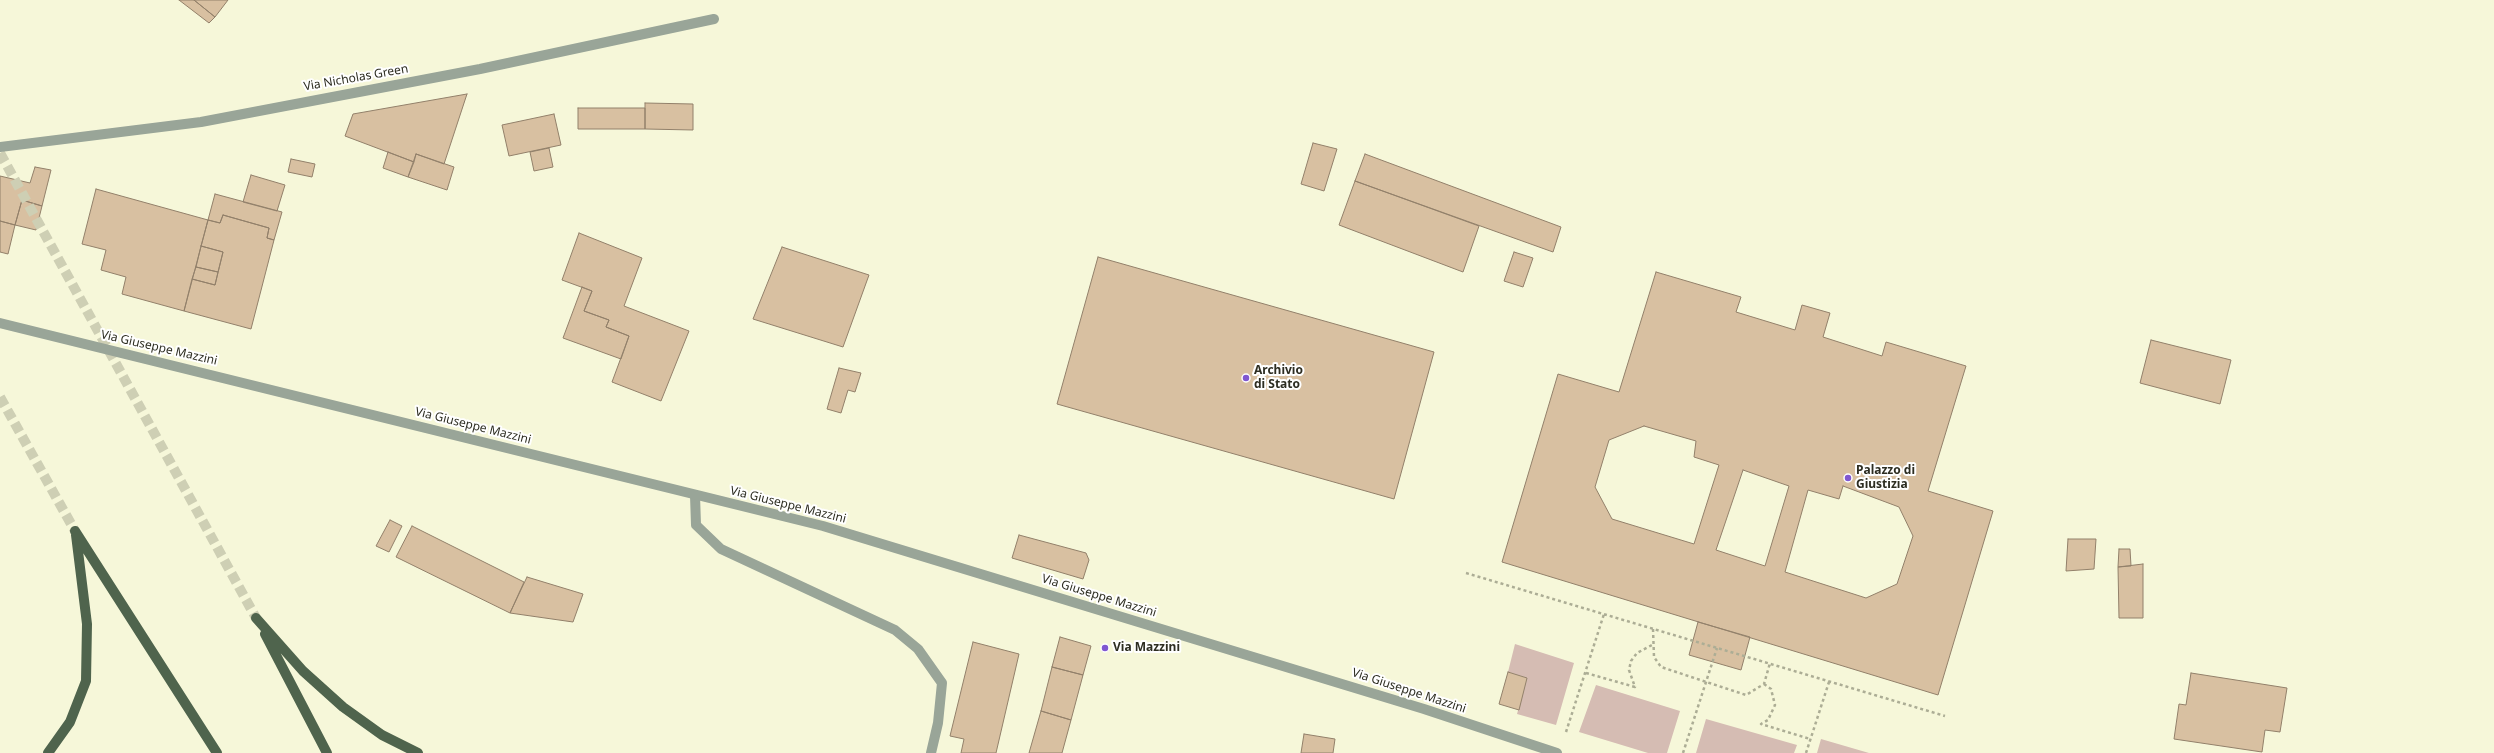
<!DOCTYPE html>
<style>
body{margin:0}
canvas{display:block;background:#f6f7d9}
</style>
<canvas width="2494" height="753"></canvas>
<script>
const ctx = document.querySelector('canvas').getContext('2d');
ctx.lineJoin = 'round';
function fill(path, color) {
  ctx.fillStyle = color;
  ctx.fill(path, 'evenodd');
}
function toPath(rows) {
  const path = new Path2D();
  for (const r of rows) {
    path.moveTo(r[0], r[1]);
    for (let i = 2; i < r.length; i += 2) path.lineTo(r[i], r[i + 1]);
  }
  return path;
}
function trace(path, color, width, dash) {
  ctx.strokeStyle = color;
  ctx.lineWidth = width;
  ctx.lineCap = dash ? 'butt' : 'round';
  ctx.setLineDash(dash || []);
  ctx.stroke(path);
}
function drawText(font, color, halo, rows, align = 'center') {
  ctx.font = font + ' "Noto Sans",sans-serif';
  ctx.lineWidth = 4;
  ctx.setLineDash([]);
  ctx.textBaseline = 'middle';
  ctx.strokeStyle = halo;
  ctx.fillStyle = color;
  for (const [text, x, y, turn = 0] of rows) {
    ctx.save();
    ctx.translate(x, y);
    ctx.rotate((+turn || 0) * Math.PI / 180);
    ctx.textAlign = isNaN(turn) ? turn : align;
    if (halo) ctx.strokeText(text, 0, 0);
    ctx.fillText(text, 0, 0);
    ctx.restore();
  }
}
fill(toPath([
 [1515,644,1574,663,1556,725,1517,714,1527,678,1508,672],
 [1596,685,1680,711,1667,753,1648,753,1579,732],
 [1706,719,1797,745,1794,753,1696,753],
 [1821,739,1869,753,1817,753]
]), '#d5bcb3');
const building = toPath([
 [179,0,194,0,215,17,209,23,179,0],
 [194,0,228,0,215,17,194,0],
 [467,94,444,164,416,154,414,162,345,136,353,114,467,94],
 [645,103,693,104,693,130,645,129,645,103],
 [578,108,645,108,645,129,578,129,578,108],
 [554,114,561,145,509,156,502,125,554,114],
 [1313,143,1337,149,1324,191,1301,184,1313,143],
 [549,148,553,167,534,171,530,152,549,148],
 [388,152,414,162,408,177,383,168,388,152],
 [416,154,454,167,447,190,408,177,416,154],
 [1365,154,1561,227,1553,252,1355,181,1365,154],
 [291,159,315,164,312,177,288,172,291,159],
 [35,167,51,170,42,206,22,200,15,225,0,221,0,176,30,183,35,167],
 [251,175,285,185,277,211,243,202,251,175],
 [1355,181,1479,226,1463,272,1339,225,1355,181],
 [96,189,208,220,184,311,122,294,126,277,101,270,106,250,82,244,96,189],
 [215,194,282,212,274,240,267,238,269,228,223,215,220,223,208,220,215,194],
 [22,200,42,206,36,230,15,225,22,200],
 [223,215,269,228,267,238,274,240,251,329,184,311,192,279,215,285,223,252,201,246,208,220,220,223,223,215],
 [0,221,15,225,8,254,0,252,0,221],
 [579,233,642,258,624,306,689,331,661,401,612,382,629,336,606,327,609,320,584,311,592,291,562,280,579,233],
 [201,246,223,252,218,272,196,267,201,246],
 [782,247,869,275,843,347,753,319,782,247],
 [1514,252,1533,258,1523,287,1504,281,1514,252],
 [1098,257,1434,352,1394,499,1057,404,1098,257],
 [196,267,218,272,215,285,192,279,196,267],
 [1656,272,1741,297,1736,312,1795,330,1802,305,1830,313,1823,337,1882,356,1886,342,1966,366,1928,491,1993,511,1938,695,1502,562,1558,374,1619,392,1656,272],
 [1644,426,1696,441,1694,457,1719,465,1694,544,1612,519,1595,487,1609,440,1644,426],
 [1743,470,1789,486,1765,566,1716,550,1743,470],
 [1843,486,1899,507,1913,536,1897,584,1866,598,1785,572,1808,490,1839,499,1843,486],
 [582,287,592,291,584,311,609,320,606,327,629,336,621,359,563,338,582,287],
 [2151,340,2231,360,2220,404,2140,383,2151,340],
 [839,368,861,373,855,392,848,390,841,413,827,409,839,368],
 [390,520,402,526,389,552,376,546,390,520],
 [412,526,524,582,510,613,396,557,412,526],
 [1019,535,1086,553,1089,560,1083,579,1012,558,1019,535],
 [2068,539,2096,539,2094,569,2066,571,2068,539],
 [2119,549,2130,549,2131,566,2118,567,2119,549],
 [2143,564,2143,618,2119,618,2118,567,2143,564],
 [527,577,583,594,573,622,510,613,527,577],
 [1698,622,1750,637,1741,670,1689,655,1698,622],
 [1060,637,1091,646,1083,675,1052,667,1060,637],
 [973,642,1019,654,996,753,961,753,964,739,950,736,973,642],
 [1052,667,1083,675,1071,720,1041,711,1052,667],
 [1508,672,1527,678,1519,710,1499,704,1508,672],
 [2191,673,2287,688,2280,732,2265,730,2262,752,2174,739,2179,704,2186,705,2191,673],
 [1041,711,1071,720,1062,753,1029,753,1041,711],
 [1304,734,1335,739,1333,753,1301,753,1304,734]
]);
fill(building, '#d8c0a1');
trace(building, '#92806a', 1);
trace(toPath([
 [0,153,256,618],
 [0,397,75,531]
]), '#cecfb4', 10, [10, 5]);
trace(toPath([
 [1466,573,1945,716],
 [1653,629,1654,657,1661,667,1746,695,1764,684,1770,663],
 [1586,673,1635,687,1629,670,1631,661,1637,653,1652,645],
 [1764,684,1771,689,1775,705,1768,720,1761,724,1810,739],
 [1566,732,1604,614],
 [1683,753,1717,648],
 [1806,753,1829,682]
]), '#acad95', 2.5, [3, 3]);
trace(toPath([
 [695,495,696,525,721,549,895,630,918,649,942,683,938,723,931,753]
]), '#99a598', 10);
trace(toPath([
 [0,147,201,122,480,69,714,19]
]), '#99a598', 10);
trace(toPath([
 [0,323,823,526,1424,709,1557,753]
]), '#99a598', 10);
trace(toPath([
 [75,531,217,753],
 [256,618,303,671,343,707,382,735,418,753],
 [265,634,327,753],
 [48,753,70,722,86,681,87,624,76,535]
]), '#4f644d', 10);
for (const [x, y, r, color] of [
 [1246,378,4,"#7f57d1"],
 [1848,478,4,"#7f57d1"],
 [1105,648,4,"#7f57d1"]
]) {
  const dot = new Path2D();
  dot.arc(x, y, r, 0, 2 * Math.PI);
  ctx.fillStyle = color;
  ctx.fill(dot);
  trace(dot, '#fff', 1.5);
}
drawText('12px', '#2d2d21', '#fff', [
 ["Via Nicholas Green",356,78,-10],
 ["Via Giuseppe Mazzini",159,348,13],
 ["Via Giuseppe Mazzini",473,426,14],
 ["Via Giuseppe Mazzini",788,505,14],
 ["Via Giuseppe Mazzini",1099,596,17],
 ["Via Giuseppe Mazzini",1409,691,18]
]);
drawText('bold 12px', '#2d2d21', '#fff', [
 ["Archivio",1254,371],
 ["di Stato",1254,385],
 ["Palazzo di",1856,471],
 ["Giustizia",1856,485],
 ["Via Mazzini",1113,648]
], 'left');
</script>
